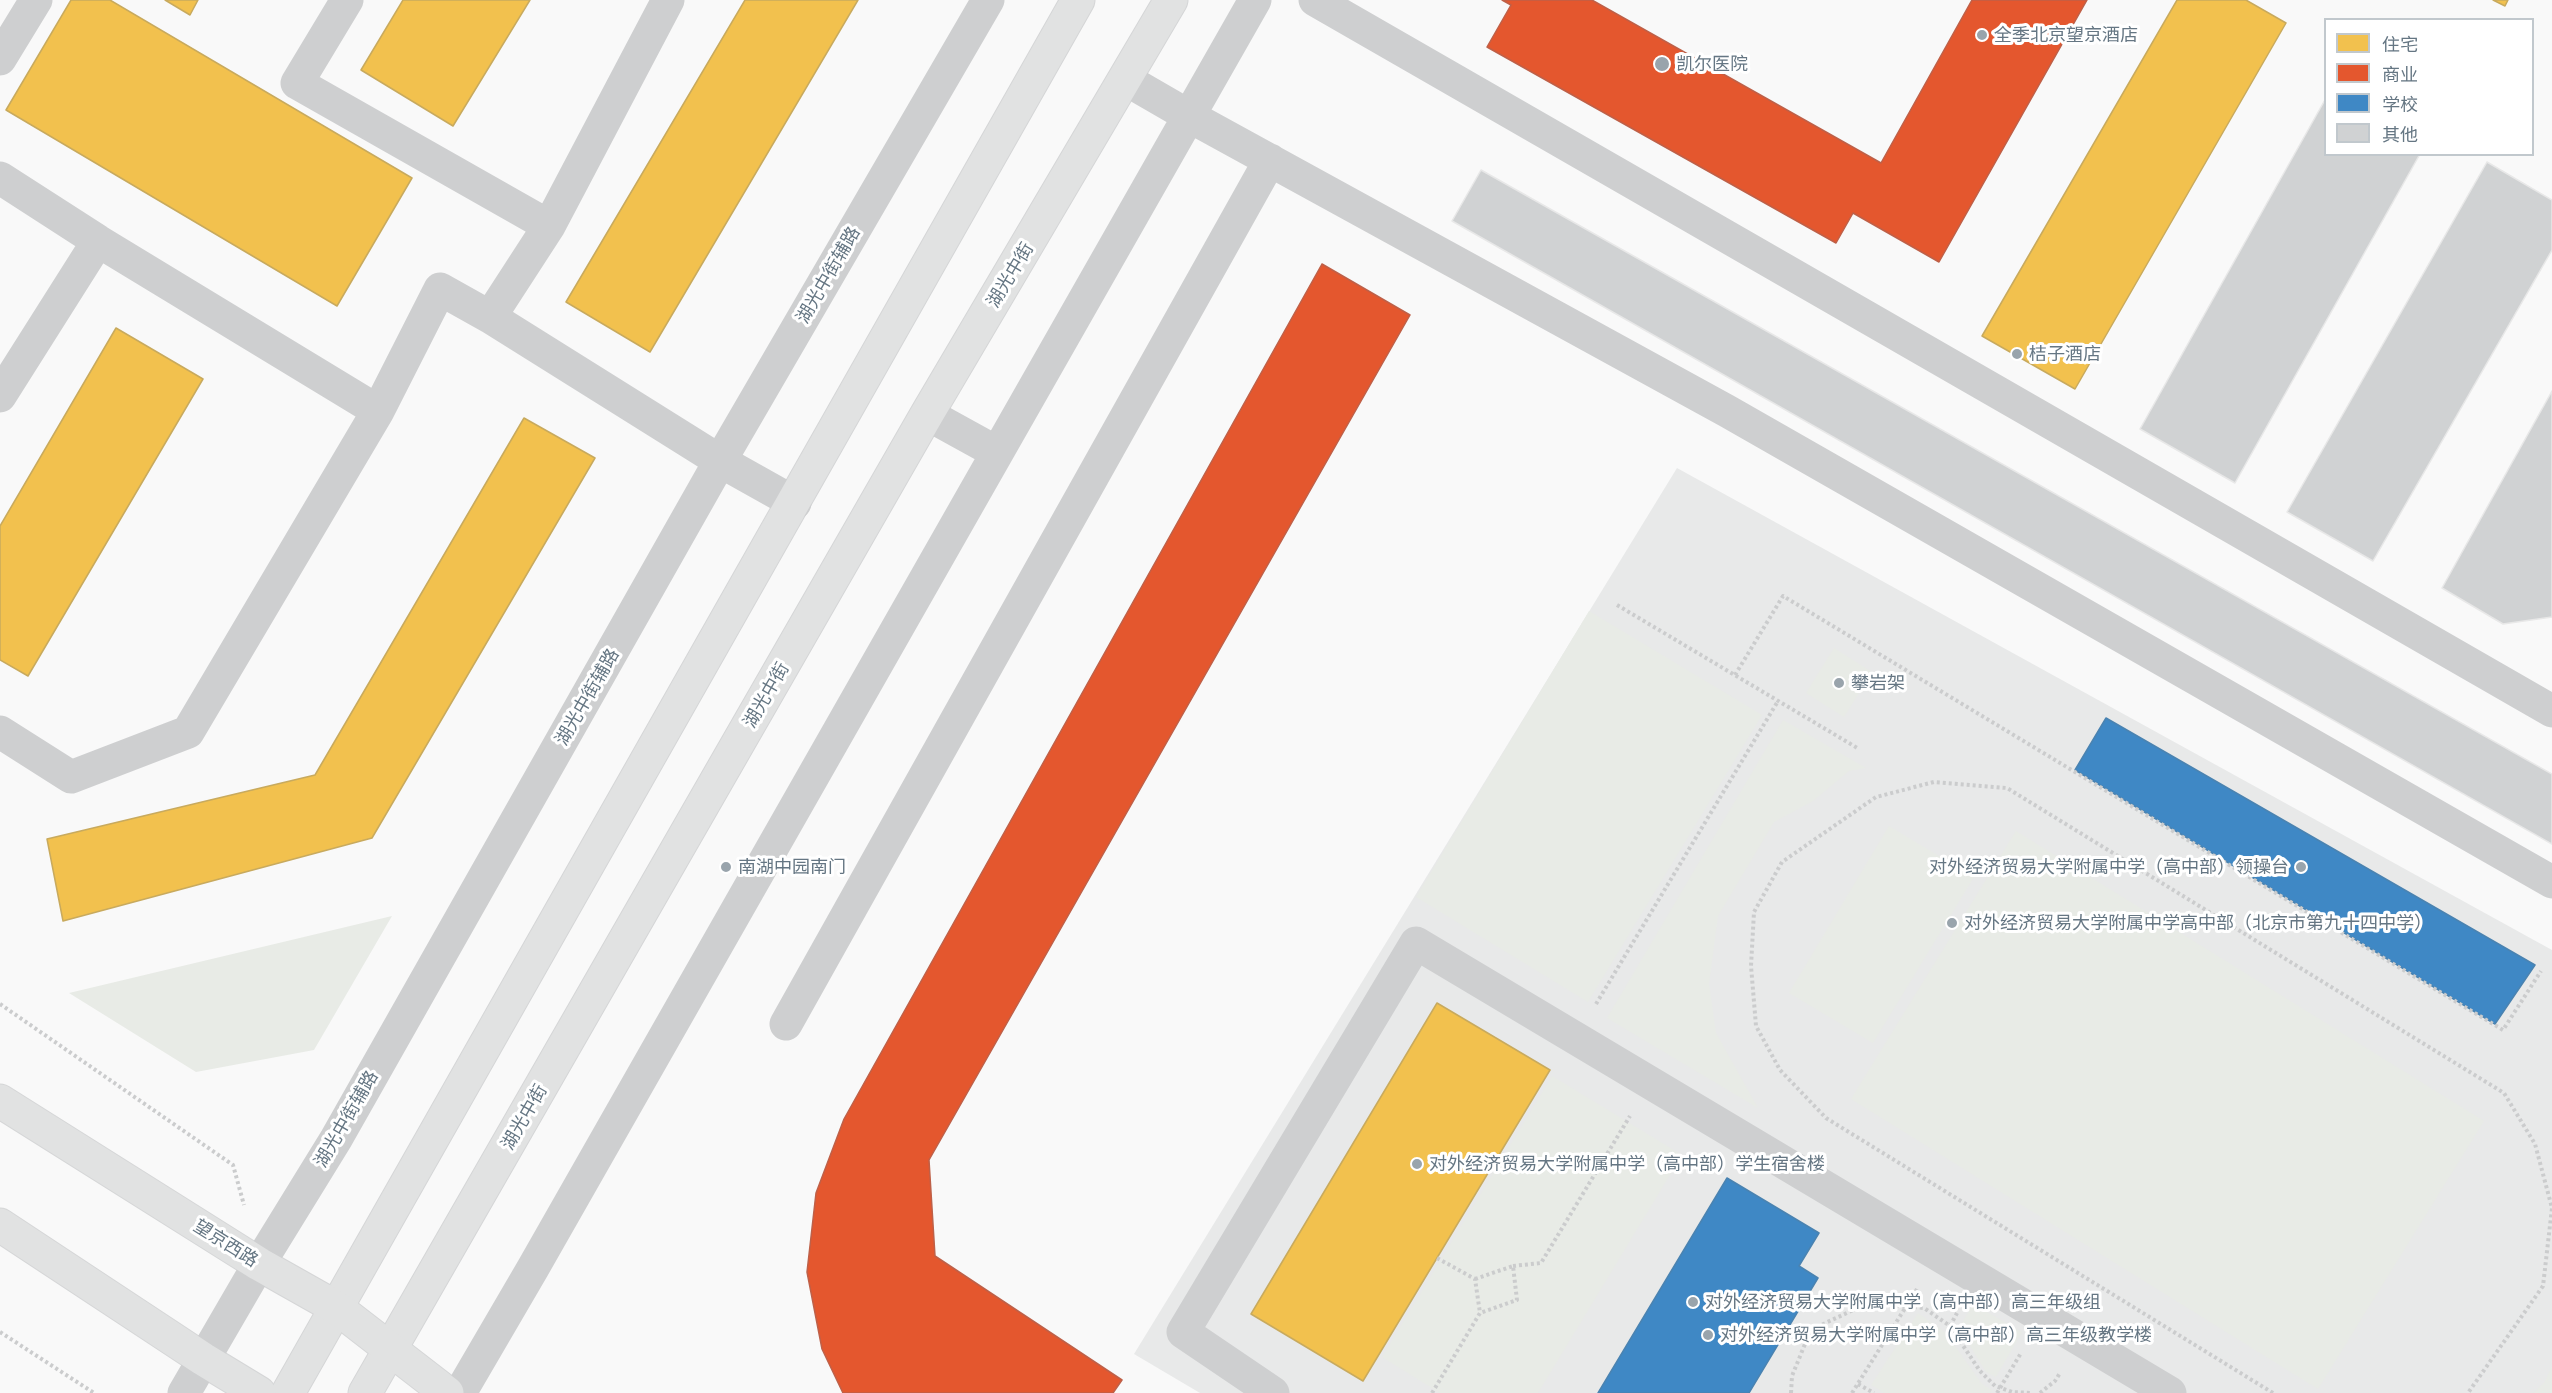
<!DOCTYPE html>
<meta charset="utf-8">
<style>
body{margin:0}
#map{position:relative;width:2552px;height:1393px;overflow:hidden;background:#f9f9f9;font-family:Barlow,"Noto Sans SC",sans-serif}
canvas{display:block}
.legend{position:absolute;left:2324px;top:18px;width:210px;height:138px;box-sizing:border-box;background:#fff;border:2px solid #c1c8cd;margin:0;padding:8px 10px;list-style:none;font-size:18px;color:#657683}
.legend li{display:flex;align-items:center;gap:12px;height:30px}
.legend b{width:30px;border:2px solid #c1c8cd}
</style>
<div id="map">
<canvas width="2552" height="1393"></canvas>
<ul class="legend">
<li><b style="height:16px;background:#f2c14e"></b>住宅</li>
<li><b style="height:16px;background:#e4572e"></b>商业</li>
<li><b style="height:16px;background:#3f88c5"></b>学校</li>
<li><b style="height:16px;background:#d0d2d3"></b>其他</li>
</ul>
</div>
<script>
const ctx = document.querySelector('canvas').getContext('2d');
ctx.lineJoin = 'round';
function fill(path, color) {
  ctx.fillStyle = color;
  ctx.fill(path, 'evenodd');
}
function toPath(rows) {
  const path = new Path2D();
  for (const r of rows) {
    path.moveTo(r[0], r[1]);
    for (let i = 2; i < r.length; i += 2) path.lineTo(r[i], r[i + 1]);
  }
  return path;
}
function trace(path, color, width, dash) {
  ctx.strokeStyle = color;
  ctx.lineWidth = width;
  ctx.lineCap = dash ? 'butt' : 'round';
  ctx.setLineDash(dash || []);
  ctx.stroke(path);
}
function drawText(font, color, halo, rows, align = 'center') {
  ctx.font = font + ' Barlow,"Noto Sans SC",sans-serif';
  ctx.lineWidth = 6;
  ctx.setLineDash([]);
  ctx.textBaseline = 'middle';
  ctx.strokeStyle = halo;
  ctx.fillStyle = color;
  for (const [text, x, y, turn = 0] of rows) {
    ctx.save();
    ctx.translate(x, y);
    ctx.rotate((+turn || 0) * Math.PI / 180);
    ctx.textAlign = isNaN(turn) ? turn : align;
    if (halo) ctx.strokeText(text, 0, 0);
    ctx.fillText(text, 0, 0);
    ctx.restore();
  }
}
fill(toPath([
 [1677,468,2552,950,2552,1393,1200,1393,1134,1354]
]), '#e8e9e9');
fill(toPath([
 [1589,611,1762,715,1588,1002,1416,897],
 [1834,648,1872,672,1844,717,1806,693],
 [1783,720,1866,768,1849,771,1813,801,1774,822,1718,916,1709,984,1716,1033,1758,1108,1607,1018],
 [1889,826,1974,877,1873,1043,1789,993],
 [2016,831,2484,1121,2318,1389,1851,1099],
 [392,916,314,1050,196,1072,69,993],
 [1552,1076,1682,1155,1538,1393,1440,1393,1382,1357],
 [1973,1304,2022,1332,1996,1377,1986,1372,1959,1328],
 [1918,1313,1945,1332,1982,1384,1992,1390,1990,1393,1885,1393,1871,1385],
 [2552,1366,2552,1393,2533,1393,2544,1383]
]), '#e8ebe6');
const homes = toPath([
 [71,0,110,0,412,178,337,306,6,110,71,0],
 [165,0,198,0,190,15,165,0],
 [403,0,530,0,453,126,361,70,403,0],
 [745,0,858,0,650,352,566,302,745,0],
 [2177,0,2246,0,2286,23,2075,389,1982,336,2177,0],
 [2493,0,2508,0,2505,6,2493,0],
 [116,328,203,379,28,676,0,660,0,526,116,328],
 [524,418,595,458,372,838,63,921,47,839,315,775,524,418],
 [1437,1003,1550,1070,1363,1381,1251,1314,1437,1003]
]);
fill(homes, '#f2c14e');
trace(homes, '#c8aa5e', 1.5);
const shops = toPath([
 [1502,0,1592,0,1881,163,1972,0,2087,0,1939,262,1853,213,1836,243,1487,47,1511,5,1502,0],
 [1322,264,1410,315,929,1160,935,1256,1122,1380,1113,1393,843,1393,822,1349,807,1272,816,1193,844,1119,1322,264]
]);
fill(shops, '#e4572e');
trace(shops, '#be6048', 1.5);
const schools = toPath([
 [2106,718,2535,965,2495,1024,2075,770,2106,718],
 [1727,1178,1819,1233,1799,1266,1818,1278,1749,1393,1598,1393,1727,1178]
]);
fill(schools, '#3f88c5');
trace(schools, '#4a83b1', 1.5);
const building = toPath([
 [2326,98,2326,154,2420,154,2235,483,2140,429,2326,98],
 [2487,162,2552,200,2552,250,2373,561,2287,512,2487,162],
 [1481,170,2552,774,2552,844,1452,221,1481,170],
 [2552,391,2552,617,2503,624,2442,588,2552,391]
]);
fill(building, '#d0d2d3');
trace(building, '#e8e8e8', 1.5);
const secondary = toPath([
 [288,1393,1078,0],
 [365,1393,927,414,1171,0]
]);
const primary = toPath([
 [0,1101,259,1264,337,1308,447,1393],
 [0,1225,203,1359,259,1393]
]);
trace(secondary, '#d5d6d7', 35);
trace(primary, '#d5d6d7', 35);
trace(toPath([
 [1617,605,1859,749],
 [1735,675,1783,596,2503,1030,2541,971],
 [0,1004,233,1165,244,1205],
 [1596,1004,1778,701],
 [1513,1266,1541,1263,1630,1116],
 [1475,1279,1513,1266,1517,1300,1480,1313],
 [1950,1326,1957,1313],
 [0,1332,94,1393],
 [1858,1384,1874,1393],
 [1432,1393,1480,1313,1475,1279,1437,1258],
 [1791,1393,1792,1376,1805,1344,1819,1326,1864,1305,1880,1304,1924,1308,1950,1326,1980,1371,1995,1386,2012,1392,2031,1393],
 [1852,1393,1917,1289],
 [1997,1393,2021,1353],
 [2040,1393,2055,1381,2060,1373],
 [2273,1393,1826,1118,1780,1070,1756,1026,1751,966,1754,912,1782,862,1876,797,1934,782,2007,788,2504,1093,2535,1144,2552,1208,2543,1286,2468,1393]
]), '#cbcccd', 4, [3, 3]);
trace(toPath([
 [347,0,297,83,549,226],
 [1315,0,2552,711],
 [0,59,36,0],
 [1125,79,1189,116,1727,411,2552,882],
 [0,178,98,241,378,411,440,289,490,317,720,461,795,503],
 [490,317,549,226,668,0],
 [0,396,98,241],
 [927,414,996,452],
 [0,732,71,777,188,732,378,411],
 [786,1024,1270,160],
 [184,1393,259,1264,336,1139,720,461,988,0],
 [460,1393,533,1268,1255,0],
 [1273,1393,1183,1332,1416,943,2170,1393]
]), '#cecfd0', 33);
trace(secondary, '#e1e2e2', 33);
trace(primary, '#e1e2e2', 33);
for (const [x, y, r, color] of [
 [1982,35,6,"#99a4ac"],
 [1662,64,8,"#99a4ac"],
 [2017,354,6,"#99a4ac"],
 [1839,683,6,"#99a4ac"],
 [726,867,6,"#99a4ac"],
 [2301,867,6,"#99a4ac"],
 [1952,923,6,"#99a4ac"],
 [1417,1164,6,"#99a4ac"],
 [1693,1302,6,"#99a4ac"],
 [1708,1335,6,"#99a4ac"]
]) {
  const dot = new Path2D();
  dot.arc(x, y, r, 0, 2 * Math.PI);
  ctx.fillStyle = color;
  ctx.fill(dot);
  trace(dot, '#fff', 2);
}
drawText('18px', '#657683', '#fff', [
 ["全季北京望京酒店",1994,35],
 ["凯尔医院",1676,64],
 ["桔子酒店",2029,354],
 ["攀岩架",1851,683],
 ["南湖中园南门",738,867],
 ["对外经济贸易大学附属中学（高中部）领操台",2289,867,"right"],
 ["对外经济贸易大学附属中学高中部（北京市第九十四中学）",1964,923],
 ["对外经济贸易大学附属中学（高中部）学生宿舍楼",1429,1164],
 ["对外经济贸易大学附属中学（高中部）高三年级组",1705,1302],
 ["对外经济贸易大学附属中学（高中部）高三年级教学楼",1720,1335]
], 'left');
drawText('18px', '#657683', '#fff', [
 ["湖光中街辅路",828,275,-60],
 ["湖光中街",1010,275,-59],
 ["湖光中街",766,695,-60],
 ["湖光中街辅路",587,697,-60],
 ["湖光中街",524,1117,-60],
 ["湖光中街辅路",346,1119,-60],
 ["望京西路",226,1243,32]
]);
</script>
